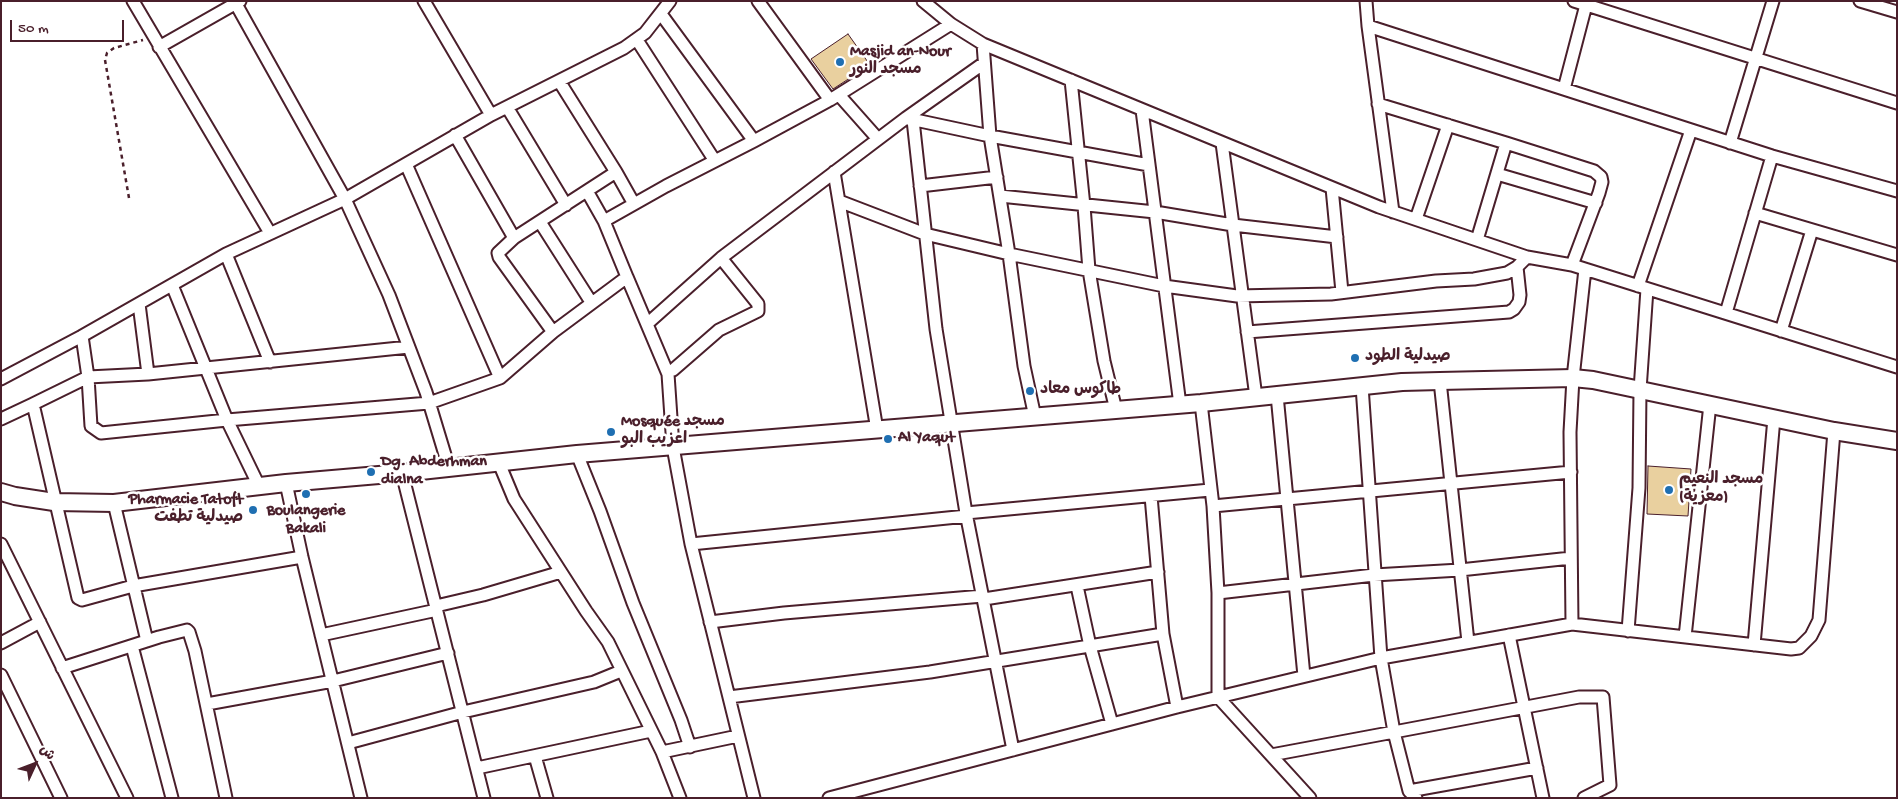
<!DOCTYPE html>
<meta charset="utf-8">
<style>
body{margin:0}
#map{position:relative;width:1898px;height:799px;overflow:hidden;background:#fff;font-family:"Gochi Hand","Playpen Sans Arabic",sans-serif}
canvas{display:block}
.frame{position:absolute;inset:0;border:2px solid #4a1f2b;pointer-events:none}
.north{position:absolute;left:10px;top:739px;width:50px;height:50px;-webkit-text-stroke:4px #fff;paint-order:stroke;rotate:47deg;font-size:14px;font-weight:700;line-height:20px;text-align:center;color:#4a1f2b}
.north::after{content:'';display:block;margin:auto;width:18px;height:22px;background:#4a1f2b;clip-path:polygon(50% 0,100% 100%,50% 72%,0 100%)}
.scale{position:absolute;left:10px;top:20px;width:114px;height:22px;box-sizing:border-box;border:2px solid #4a1f2b;border-top:0;padding-left:6px;font-size:15px;line-height:18px;white-space:nowrap;color:#4a1f2b;-webkit-text-stroke:4px #fff;paint-order:stroke}
</style>
<div id="map">
<canvas width="1898" height="799"></canvas>
<div class="frame"></div>
<div class="north">ش</div>
<div class="scale">50 m</div>
</div>
<script>
const ctx = document.querySelector('canvas').getContext('2d');
ctx.lineJoin = 'round';
function fill(path, color) {
  ctx.fillStyle = color;
  ctx.fill(path, 'evenodd');
}
function toPath(rows) {
  const path = new Path2D();
  for (const r of rows) {
    path.moveTo(r[0], r[1]);
    for (let i = 2; i < r.length; i += 2) path.lineTo(r[i], r[i + 1]);
  }
  return path;
}
function trace(path, color, width, dash) {
  ctx.strokeStyle = color;
  ctx.lineWidth = width;
  ctx.lineCap = dash ? 'butt' : 'round';
  ctx.setLineDash(dash || []);
  ctx.stroke(path);
}
function drawText(font, color, halo, rows, align = 'center') {
  ctx.font = font + ' "Gochi Hand","Playpen Sans Arabic",sans-serif';
  ctx.lineWidth = 5;
  ctx.setLineDash([]);
  ctx.textBaseline = 'middle';
  ctx.strokeStyle = halo;
  ctx.fillStyle = color;
  for (const [text, x, y, turn = 0] of rows) {
    ctx.save();
    ctx.translate(x, y);
    ctx.rotate((+turn || 0) * Math.PI / 180);
    ctx.textAlign = isNaN(turn) ? turn : align;
    if (halo) ctx.strokeText(text, 0, 0);
    ctx.fillText(text, 0, 0);
    ctx.restore();
  }
}
const building = toPath([
 [848,34,870,65,833,89,811,59,848,34],
 [1648,466,1691,469,1688,516,1647,514,1648,466]
]);
fill(building, '#e9d09f');
trace(building, '#4a1f2b', 1);
const minor = toPath([
 [133,1,270,233],
 [424,1,491,115],
 [758,1,830,100],
 [923,1,951,24,983,44,1379,207,1527,257,1572,265,1897,367],
 [1366,1,1368,26,1393,212],
 [1574,1,1897,103],
 [1860,1,1897,12],
 [236,4,345,199,389,295,426,392,449,468],
 [661,14,754,141],
 [1368,26,1772,156,1897,191],
 [637,40,715,161],
 [983,44,990,136,1009,254,1024,366,1035,417],
 [159,47,240,1],
 [1071,80,1084,206,1089,270,1104,361,1116,410],
 [559,81,616,172,634,204],
 [1564,89,1587,1],
 [839,95,878,139],
 [1378,104,1506,143],
 [507,107,566,205],
 [1142,110,1180,405],
 [906,118,990,136,1149,165],
 [913,120,936,329,966,513,1210,490],
 [455,135,514,238,498,253,499,257,553,332],
 [1222,143,1256,397],
 [1730,143,1773,1],
 [406,164,500,378],
 [834,172,877,430],
 [1497,174,1596,203],
 [920,186,997,177],
 [1332,188,1342,292],
 [587,191,604,221],
 [1000,196,1155,212,1233,225,1337,237],
 [839,201,925,234,1009,254,1164,286,1237,296,1331,294,1436,281,1474,279,1507,273,1517,267,1527,257],
 [1755,213,1897,255],
 [1416,219,1448,125],
 [540,222,591,302],
 [514,238,616,172],
 [1477,240,1506,143,1594,171,1601,177,1602,182,1599,193,1572,265],
 [226,254,270,362],
 [627,277,604,221,666,186,754,141,830,100,951,24],
 [172,285,227,420,259,486],
 [1638,286,1691,130],
 [139,304,148,374],
 [1726,313,1772,156],
 [647,324,721,258],
 [1781,331,1812,230],
 [1247,332,1509,312,1514,309,1519,302,1520,295,1517,267],
 [82,336,88,377,91,426,101,433,227,420,429,403,500,378,553,332,627,277,668,374,673,447,691,544,754,798],
 [673,370,719,330,758,311,758,304,721,258,906,118,984,63],
 [1,379,82,336,226,254,345,199,491,115,624,48,645,33,670,1],
 [1440,381,1468,642],
 [1277,395,1304,676],
 [1201,403,1213,506,1218,593,1218,697,1310,798],
 [1,419,33,404],
 [577,454,600,511,633,603,681,720,690,747],
 [499,463,514,499,586,611,608,642,662,752,680,798],
 [402,473,484,798],
 [286,483,302,557,361,798],
 [1151,496,1163,634,1177,707],
 [114,503,147,641],
 [1213,506,1571,472],
 [966,513,1013,750],
 [1,544,127,798],
 [691,544,967,516],
 [302,557,133,586,82,600,78,598,33,404,88,377,148,374,409,347],
 [1077,586,1090,646,1112,724],
 [1218,593,1374,575,1460,570,1571,558],
 [984,599,1158,572],
 [436,606,483,595,561,572],
 [710,622,784,613,983,596],
 [1572,624,1570,432,1573,378,1585,269],
 [1628,631,1639,488,1640,390,1647,289],
 [321,635,437,610],
 [1509,635,1543,798],
 [1685,637,1710,404],
 [1,643,40,622],
 [1754,645,1774,418],
 [132,646,172,798],
 [62,668,159,637,187,630,189,632,195,651,226,798],
 [1,675,61,798],
 [729,697,930,672,1163,634],
 [207,704,333,681,448,653],
 [348,743,463,712,594,682,621,671],
 [662,752,738,736],
 [1271,755,1394,732,1381,658,1362,386],
 [535,756,547,798],
 [477,768,651,731],
 [1409,791,1537,768],
 [829,798,1177,707,1381,658,1572,624,1791,649,1799,648,1811,636,1819,620,1834,431],
 [1416,798,1409,791,1394,732,1579,697,1603,697,1610,785,1584,798]
]);
const secondary = toPath([
 [1,492,15,496,54,502,114,503,286,483,402,473,577,454,1201,403,1402,382,1440,381,1573,378,1593,380,1834,431,1897,441]
]);
trace(minor, '#4a1f2b', 15);
trace(secondary, '#4a1f2b', 20);
trace(toPath([
 [129,198,105,60,107,53,114,48,143,40]
]), '#4a1f2b', 2.5, [4, 4]);
trace(minor, '#fff', 11);
trace(secondary, '#fff', 16);
for (const [x, y, r, color] of [
 [840,62,5,"#1f6fb2"],
 [1355,358,5,"#1f6fb2"],
 [1030,391,5,"#1f6fb2"],
 [611,432,5,"#1f6fb2"],
 [888,439,5,"#1f6fb2"],
 [371,472,5,"#1f6fb2"],
 [1669,490,5,"#1f6fb2"],
 [306,494,5,"#1f6fb2"],
 [253,510,5,"#1f6fb2"]
]) {
  const dot = new Path2D();
  dot.arc(x, y, r, 0, 2 * Math.PI);
  ctx.fillStyle = color;
  ctx.fill(dot);
  trace(dot, '#fff', 2);
}
drawText('bold 16px', '#4a1f2b', '#fff', [
 ["Masjid an-Nour",850,53],
 ["مسجد النور",850,71],
 ["صيدلية الطود",1365,358],
 ["طاكوس معاد",1040,391],
 ["Mosquée مسجد",621,423],
 ["اعزيب البو",621,441],
 ["Al Yaqut",898,439],
 ["Dg. Abderhman",381,463],
 ["dialna",381,481],
 ["مسجد النعيم",1679,481],
 ["(معزية)",1679,499],
 ["Pharmacie Tatoft",243,501,"right"],
 ["صيدلية تطفت",243,519,"right"],
 ["Boulangerie",306,512,"center"],
 ["Bakali",306,530,"center"]
], 'left');
</script>
